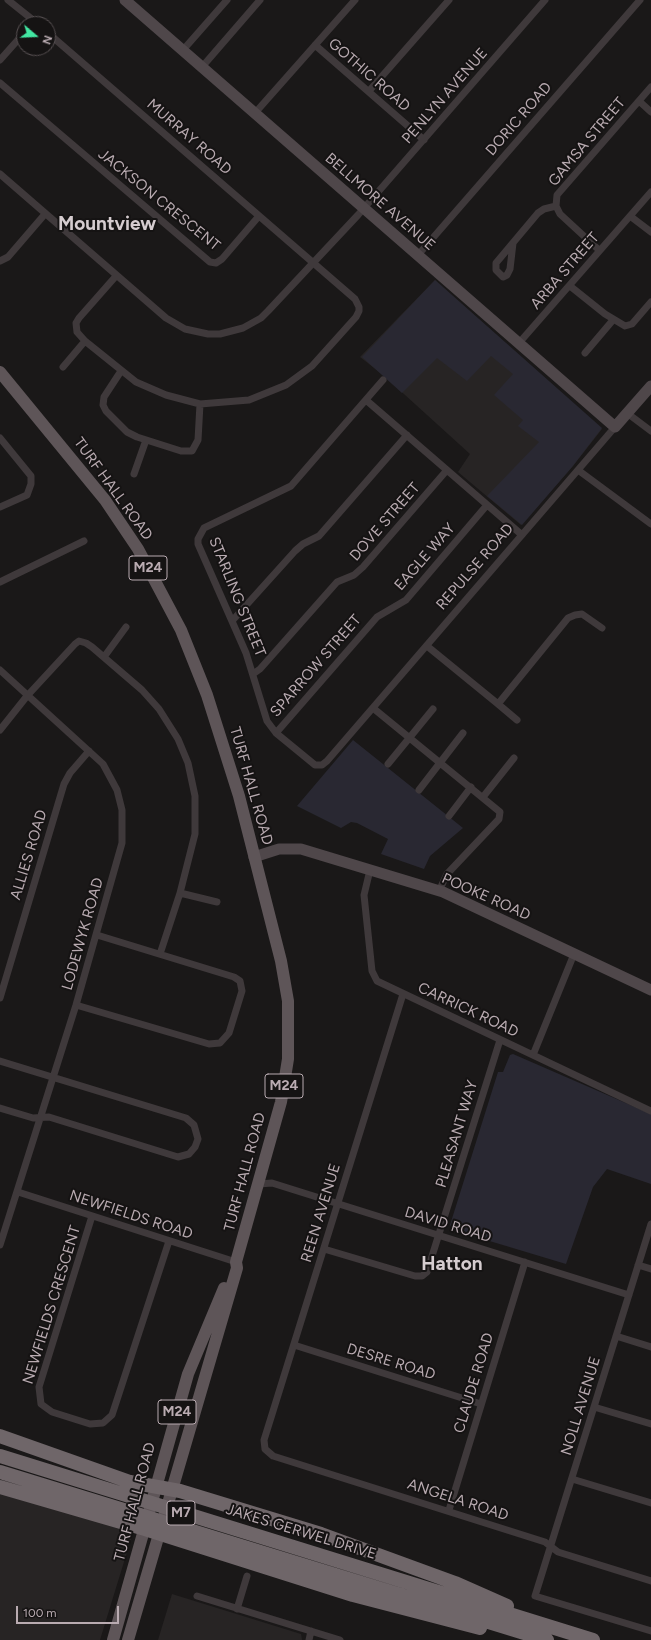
<!DOCTYPE html>
<style>
body{margin:0}
#map{position:relative;width:651px;height:1640px;overflow:hidden;background:#1a1818;font-family:Figtree,sans-serif}
canvas{display:block}
.north{position:absolute;left:16px;top:16px;width:40px;height:40px;box-sizing:border-box;background:#151313;border:1px solid #575052;border-radius:50%;rotate:109deg;font-size:11px;font-weight:700;line-height:16px;text-align:center;color:#b9abb1}
.north::after{content:'';display:block;margin:auto;width:14px;height:18px;background:#42e7a2;clip-path:polygon(50% 0,100% 100%,50% 72%,0 100%)}
.scale{position:absolute;left:16px;top:1606px;width:103px;height:18px;box-sizing:border-box;border:2px solid #b9abb1;border-top:0;padding-left:5px;font-size:12px;line-height:14px;white-space:nowrap;color:#b9abb1;-webkit-text-stroke:3px #151313;paint-order:stroke}
</style>
<div id="map">
<canvas width="651" height="1640"></canvas>
<div class="north">N</div>
<div class="scale">100 m</div>
</div>
<script>
const ctx = document.querySelector('canvas').getContext('2d');
ctx.lineJoin = 'round';
function fill(path, color) {
  ctx.fillStyle = color;
  ctx.fill(path, 'evenodd');
}
function toPath(rows) {
  const path = new Path2D();
  for (const r of rows) {
    path.moveTo(r[0], r[1]);
    for (let i = 2; i < r.length; i += 2) path.lineTo(r[i], r[i + 1]);
  }
  return path;
}
function trace(path, color, width, dash) {
  ctx.strokeStyle = color;
  ctx.lineWidth = width;
  ctx.lineCap = dash ? 'butt' : 'round';
  ctx.setLineDash(dash || []);
  ctx.stroke(path);
}
function drawText(font, color, halo, rows, align = 'center') {
  ctx.font = font + ' Figtree,sans-serif';
  ctx.lineWidth = 4;
  ctx.setLineDash([]);
  ctx.textBaseline = 'middle';
  ctx.strokeStyle = halo;
  ctx.fillStyle = color;
  for (const [text, x, y, turn = 0] of rows) {
    ctx.save();
    ctx.translate(x, y);
    ctx.rotate((+turn || 0) * Math.PI / 180);
    ctx.textAlign = isNaN(turn) ? turn : align;
    if (halo) ctx.strokeText(text, 0, 0);
    ctx.fillText(text, 0, 0);
    ctx.restore();
  }
}
fill(toPath([
 [435,280,602,429,573,466,521,525,458,472,470,454,383,375,360,357],
 [0,1484,135,1526,100,1640,0,1640],
 [172,1594,301,1634,302,1640,158,1640]
]), '#272424');
fill(toPath([
 [435,280,602,428,572,467,522,525,487,496,539,442,518,426,523,420,494,395,513,374,491,356,467,381,437,358,402,393,362,357],
 [353,740,463,828,430,856,424,869,381,854,388,839,357,823,351,822,341,828,297,806],
 [513,1054,651,1114,651,1184,607,1169,593,1187,566,1264,453,1230,450,1225,498,1072,503,1072,510,1055]
]), '#292832');
trace(toPath([
 [8,0,38,24],
 [48,33,355,299,359,307,359,311,356,317,312,366,286,385,249,400,200,404,166,395,136,382,85,341,77,332,76,323,79,318,116,276],
 [315,45,424,140],
 [183,50,227,0],
 [0,60,24,33],
 [202,67,260,0],
 [0,83,210,262,216,263,222,259,259,216],
 [369,91,449,0],
 [639,101,651,112],
 [255,113,355,0],
 [0,174,166,318,185,329,208,334,220,334,243,328,261,318,268,311,358,215,545,0],
 [630,216,651,232],
 [513,243,510,269,507,275,503,277,496,270,496,263,538,213,544,209,556,206],
 [599,250,560,214,556,206,557,195,651,87],
 [418,255,640,0],
 [0,261,8,257,45,214],
 [570,286,605,314,625,326,632,324,651,302],
 [519,343,651,192],
 [585,353,613,320],
 [63,367,85,341],
 [121,371,104,397,103,405,106,411,127,432,137,437,181,451,192,451,198,440,200,404],
 [383,380,291,486,204,528,198,539,198,544,246,653,267,721,276,733,315,765,322,765,327,761,615,427],
 [366,400,522,535],
 [627,413,651,431],
 [0,438,31,476,31,484,27,495,0,507],
 [578,470,651,524],
 [134,474,146,440],
 [0,582,84,541],
 [232,621,295,551,303,544,319,536,407,435],
 [427,646,498,704,568,618,575,615,582,614,602,628],
 [104,657,126,627],
 [0,670,103,764,117,790,122,810,122,843,76,1005,0,1245],
 [253,674,260,669,337,582,354,575,363,567,447,470],
 [498,704,517,720],
 [373,708,500,812,499,819,447,874,439,891],
 [0,730,27,696,75,644,79,641,86,643,92,647,142,690,159,709,178,739,188,763,195,796,195,834,180,893,160,954],
 [276,733,377,617,406,600,487,505],
 [388,764,433,709],
 [419,790,463,733],
 [483,797,514,758],
 [449,816,471,787],
 [370,870,364,895,372,971,377,981,651,1111],
 [180,893,217,902],
 [403,994,264,1440,265,1449,273,1456,545,1542,558,1552,651,1581],
 [0,998,64,784,70,773,89,751],
 [76,1005,209,1044,220,1043,229,1033,242,991,240,981,234,977,97,935],
 [533,1055,574,954],
 [0,1061,186,1118,194,1125,198,1139,195,1147,189,1154,178,1157,49,1117,33,1118,0,1108],
 [259,1184,272,1183,629,1295],
 [18,1192,236,1262],
 [92,1216,39,1387,41,1404,52,1412,90,1424,103,1423,112,1415,169,1241],
 [651,1224,535,1596,651,1631],
 [324,1249,415,1276,422,1276,427,1272,500,1040],
 [638,1265,651,1269],
 [616,1336,651,1347],
 [294,1345,481,1404],
 [594,1407,651,1424],
 [572,1479,651,1503],
 [449,1510,525,1262],
 [197,1596,340,1640],
 [237,1609,247,1576],
 [309,1640,311,1631]
]), '#3f393b', 7);
trace(toPath([
 [125,0,615,427,651,386],
 [254,857,279,849,301,849,443,892,651,990]
]), '#4f474a', 11);
trace(toPath([
 [0,372,105,500,138,549,181,630,207,695,239,796,281,961,288,1001,288,1059,281,1102,236,1262,237,1268,128,1640],
 [113,1640,188,1374,224,1288]
]), '#5e5558', 12);
trace(toPath([
 [0,1436,130,1482,180,1491,321,1534,455,1583,507,1606],
 [0,1456,593,1640],
 [0,1472,547,1640],
 [0,1487,145,1529,353,1595,480,1628]
]), '#6f6669', 14);
for (const [x, y, w] of [
 [148,568,38],
 [284,1086,38],
 [177,1412,38],
 [181,1513,28]
]) {
  const box = new Path2D();
  box.roundRect(x - w / 2, y - 12, w, 24, 3);
  ctx.fillStyle = '#151313';
  ctx.fill(box);
  trace(box, '#b9abb1', 1);
}
drawText('bold 14px', '#b9abb1', null, [
 ["M24",148,568],
 ["M24",284,1086],
 ["M24",177,1412],
 ["M7",181,1513]
]);
drawText('15px', '#b9abb1', '#151313', [
 ["GOTHIC ROAD",369,75,41],
 ["PENLYN AVENUE",445,96,-49],
 ["DORIC ROAD",519,119,-49],
 ["MURRAY ROAD",189,137,41],
 ["GAMSA STREET",587,142,-50],
 ["JACKSON CRESCENT",159,200,39],
 ["BELLMORE AVENUE",380,202,41],
 ["ARBA STREET",565,271,-49],
 ["TURF HALL ROAD",113,489,54],
 ["DOVE STREET",385,522,-49],
 ["EAGLE WAY",425,557,-49],
 ["REPULSE ROAD",475,567,-49],
 ["STARLING STREET",237,597,68],
 ["SPARROW STREET",316,666,-49],
 ["TURF HALL ROAD",251,786,74],
 ["ALLIES ROAD",29,855,-73],
 ["POOKE ROAD",486,897,24],
 ["LODEWYK ROAD",83,934,-74],
 ["CARRICK ROAD",468,1010,25],
 ["PLEASANT WAY",457,1134,-73],
 ["TURF HALL ROAD",245,1172,-75],
 ["REEN AVENUE",321,1213,-73],
 ["NEWFIELDS ROAD",131,1215,18],
 ["DAVID ROAD",448,1225,17],
 ["NEWFIELDS CRESCENT",52,1305,-73],
 ["DESRE ROAD",391,1362,17],
 ["CLAUDE ROAD",474,1383,-73],
 ["NOLL AVENUE",581,1406,-73],
 ["ANGELA ROAD",458,1500,18],
 ["TURF HALL ROAD",135,1502,-75],
 ["JAKES GERWEL DRIVE",301,1532,17]
]);
drawText('bold 19px', '#d5cccf', '#151313', [
 ["Mountview",107,224],
 ["Hatton",452,1264]
]);
</script>
